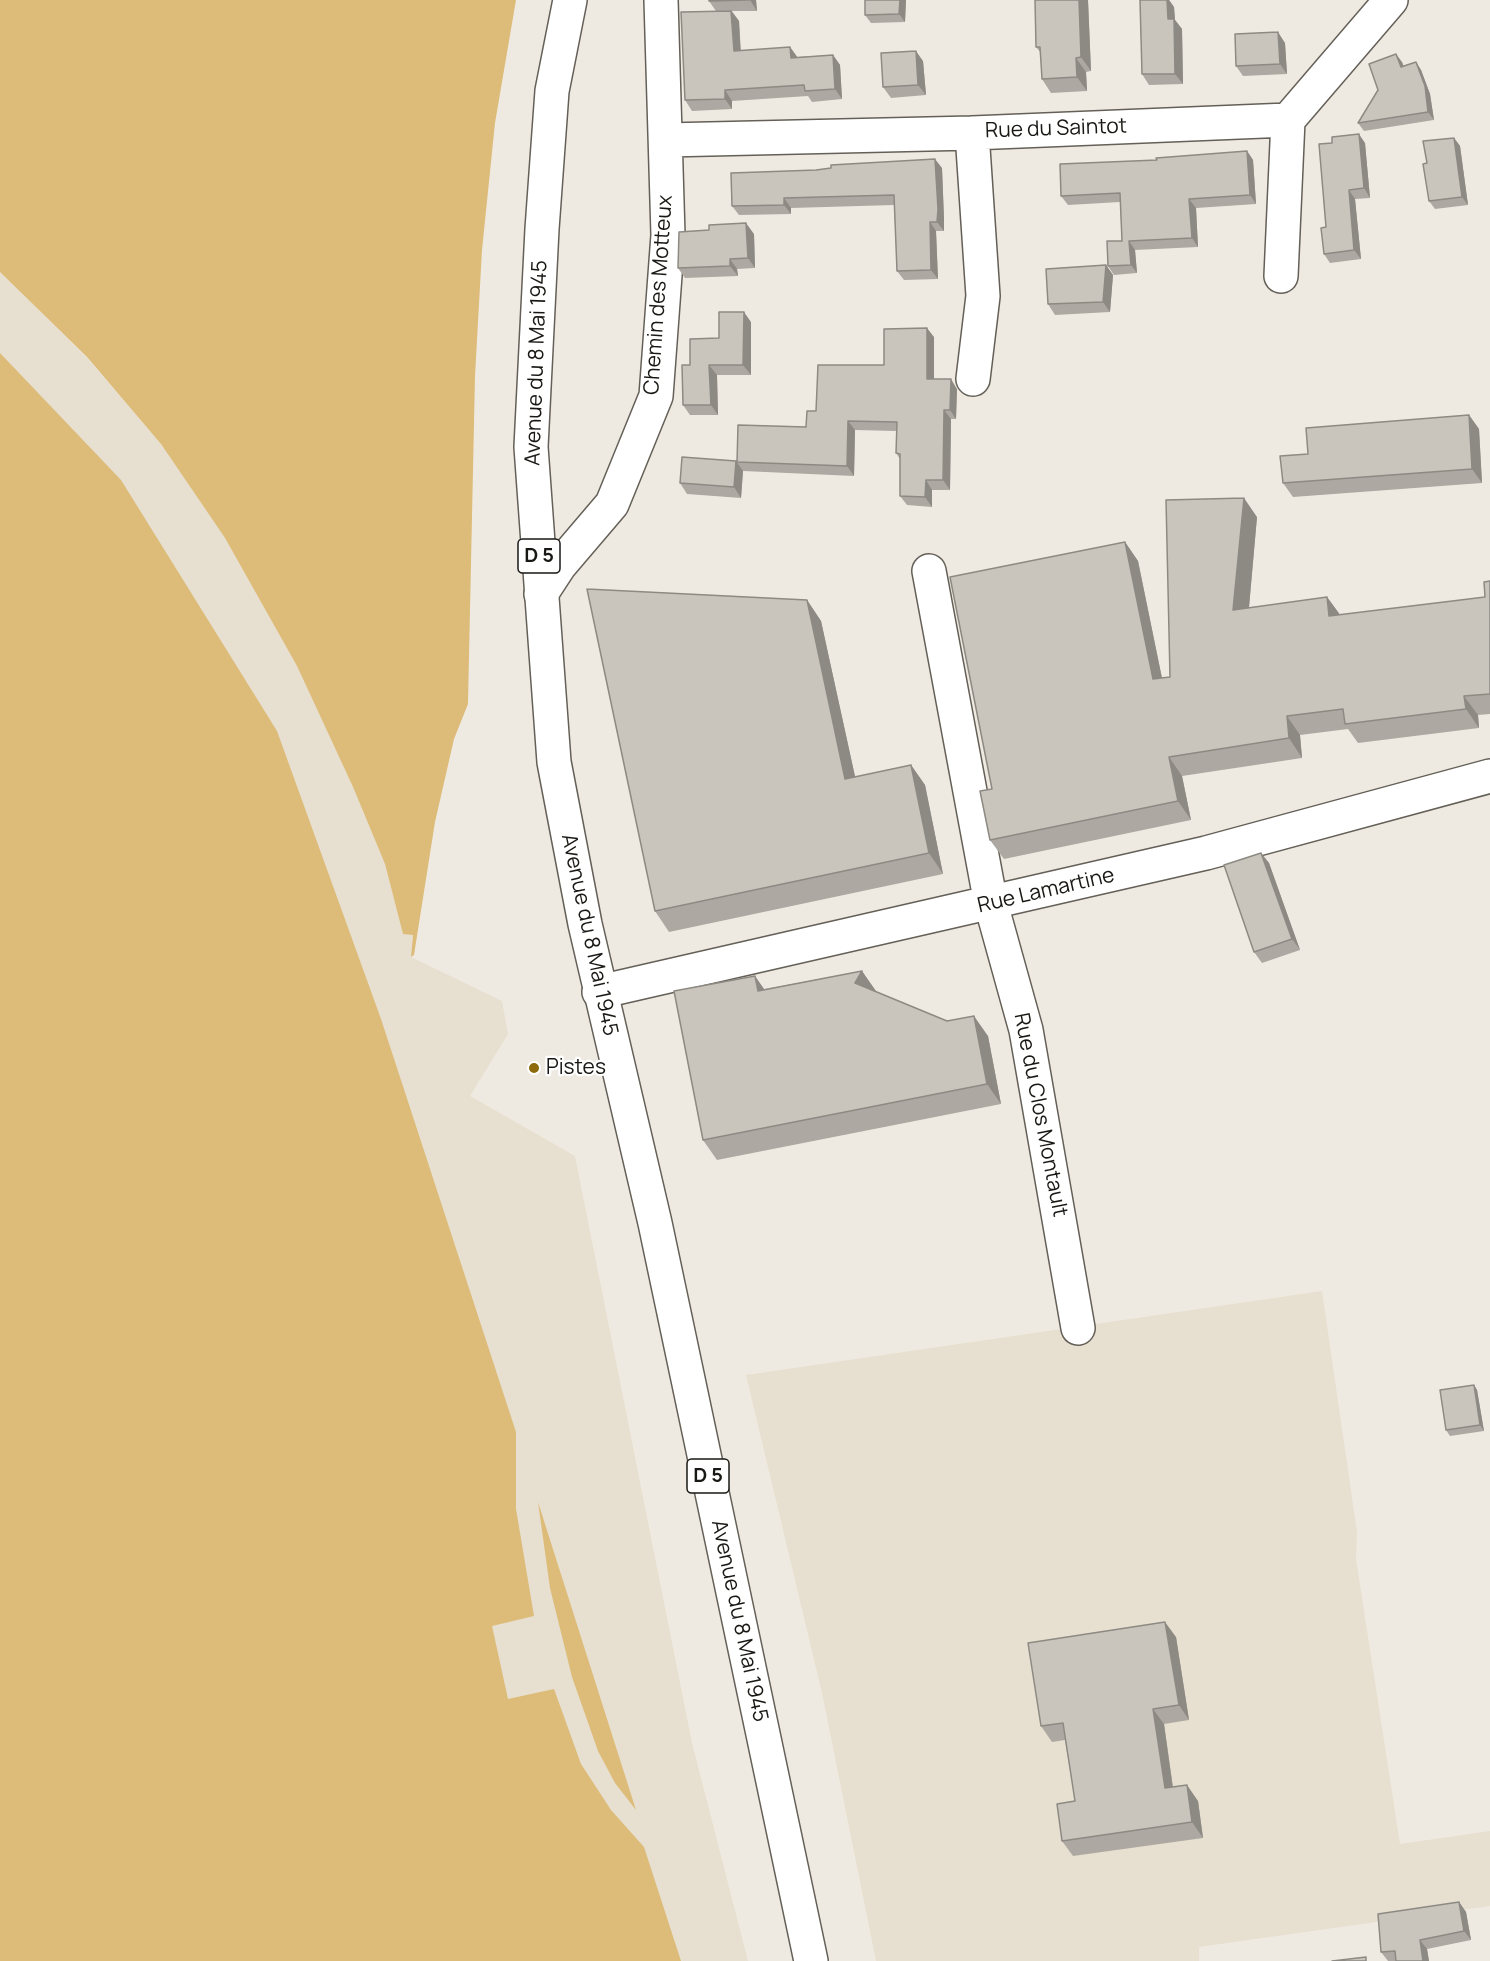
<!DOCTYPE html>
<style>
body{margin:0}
canvas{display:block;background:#efeae1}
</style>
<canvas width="1490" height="1961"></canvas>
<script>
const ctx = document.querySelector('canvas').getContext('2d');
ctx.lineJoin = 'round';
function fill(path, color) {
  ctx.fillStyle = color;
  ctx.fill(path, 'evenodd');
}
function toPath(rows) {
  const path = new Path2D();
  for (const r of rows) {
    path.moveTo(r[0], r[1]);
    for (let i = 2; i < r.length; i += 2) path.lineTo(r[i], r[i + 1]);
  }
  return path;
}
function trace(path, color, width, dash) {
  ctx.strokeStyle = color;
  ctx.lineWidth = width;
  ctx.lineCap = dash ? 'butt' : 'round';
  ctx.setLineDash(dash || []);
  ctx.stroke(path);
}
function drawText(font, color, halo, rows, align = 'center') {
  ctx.font = font + ' Manrope,sans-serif';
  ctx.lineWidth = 4.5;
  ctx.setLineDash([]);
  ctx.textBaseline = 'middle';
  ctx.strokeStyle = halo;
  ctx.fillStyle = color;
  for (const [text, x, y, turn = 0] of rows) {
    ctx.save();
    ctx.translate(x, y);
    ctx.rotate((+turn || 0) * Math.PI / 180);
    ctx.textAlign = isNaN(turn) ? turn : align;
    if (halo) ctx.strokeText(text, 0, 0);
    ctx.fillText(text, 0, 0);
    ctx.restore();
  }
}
fill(toPath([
 [0,272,87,358,161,444,225,538,297,666,353,787,385,864,403,933,413,934,411,957,502,1001,508,1034,470,1096,575,1156,692,1743,748,1961,0,1961],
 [1322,1291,1357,1532,1356,1559,1400,1844,1490,1831,1490,1906,1199,1947,1199,1961,876,1961,822,1693,746,1375]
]), '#e7dfcf');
fill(toPath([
 [0,0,516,0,495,123,482,250,475,376,468,704,454,739,435,822,414,955,411,957,413,935,403,934,385,864,353,787,297,666,225,538,161,444,87,357,0,272],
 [0,353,121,480,277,731,381,1019,516,1432,516,1509,534,1616,492,1626,508,1699,554,1689,581,1764,611,1810,644,1847,681,1961,0,1961],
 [538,1502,636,1810,615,1783,598,1751,572,1677,550,1588]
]), '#ddbc79');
const minor = toPath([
 [972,133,983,296,973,379],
 [666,140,972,133,1288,120,1391,0],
 [1281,276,1288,120],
 [929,571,991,904,1026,1030,1078,1328],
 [541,594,560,565,612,504,656,396,668,235,661,0],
 [599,992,1206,853,1490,776]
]);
const major = toPath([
 [570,0,552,91,542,229,531,447,554,762,585,924,655,1223,811,1961]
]);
trace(minor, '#646058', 36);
trace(major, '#646058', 36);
trace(minor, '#fff', 33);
trace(major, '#fff', 33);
fill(toPath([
 [756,0,757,11,732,11,739,21,741,51,790,47,797,57,833,55,840,65,842,99,812,102,808,96,732,101,732,109,692,111,685,100,716,11,709,1],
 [906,0,905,22,871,23,865,15],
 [1088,0,1091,71,1086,72,1087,91,1051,93,1042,79,1041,53,1036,47],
 [1140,0,1169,0,1174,7,1175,20,1182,29,1183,84,1149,85,1142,74],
 [1285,43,1287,74,1243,76,1236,66],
 [923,61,926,95,891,98,883,87],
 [1402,62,1403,66,1416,62,1421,70,1430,94,1434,120,1364,131,1358,123],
 [1454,138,1460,146,1468,205,1435,209,1429,201,1427,163],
 [1365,143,1370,198,1355,199,1361,259,1330,263,1324,254,1326,227],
 [1247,151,1253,160,1256,204,1196,208,1198,247,1135,250,1137,273,1114,275,1108,266,1122,241,1120,202,1068,205,1061,196,1157,160],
 [942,168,944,219,944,231,936,231,938,279,904,280,897,271,894,205,791,208,791,214,739,215,732,206],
 [709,230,754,234,755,268,737,269,738,276,685,278,678,268],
 [1106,265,1113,275,1110,312,1055,315,1048,304],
 [751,322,751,375,717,375,718,415,690,415,683,405,690,365,719,338],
 [934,337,934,379,957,389,956,419,951,419,950,490,932,490,932,507,907,505,900,496,900,459,896,453,896,431,855,430,854,476,743,471,741,498,687,494,680,483,736,461,806,427,816,411,884,365],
 [1469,415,1479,429,1482,483,1293,497,1283,483,1308,454],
 [1257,517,1249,608,1327,597,1340,615,1485,597,1490,581,1490,714,1478,715,1479,728,1358,743,1348,729,1300,735,1302,758,1182,776,1191,820,1004,859,990,840,992,789,1125,542,1138,561,1162,678,1170,677],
 [807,600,821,621,855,777,911,765,925,785,943,874,669,932,655,911],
 [1261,853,1269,863,1300,950,1262,963,1254,952],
 [862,971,875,991,947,1021,988,1036,1001,1104,717,1160,703,1140,765,989],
 [1474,1385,1477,1390,1484,1431,1450,1436,1446,1430],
 [1176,1637,1189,1720,1164,1724,1173,1787,1198,1801,1203,1838,1073,1856,1062,1841,1075,1801,1065,1740,1052,1742,1041,1726],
 [1459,1902,1466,1912,1471,1940,1427,1949,1429,1961,1388,1961,1381,1952]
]), '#ada9a2');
fill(toPath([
 [750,0,756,0,757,11],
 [900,0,906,0,905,22,899,14],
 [1079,0,1088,0,1091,71,1081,57],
 [1167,0,1169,0,1174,7,1175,20,1182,29,1183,84,1175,74,1168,19],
 [731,11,739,21,741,62,734,51],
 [1278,32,1285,43,1287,74,1280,64],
 [790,47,798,58,791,58],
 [916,51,923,61,926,95,918,85],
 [1396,54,1402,62,1407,75,1401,67],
 [833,55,840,65,842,99,835,89],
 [1076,58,1086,72,1087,91,1077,77],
 [1416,62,1421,70,1430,94,1434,120,1428,112],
 [725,90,732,101,732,109,725,99],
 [1359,134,1365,143,1370,198,1364,188],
 [1454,138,1460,146,1468,205,1462,197],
 [1247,151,1253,160,1256,204,1250,195],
 [935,159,942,168,944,219,944,231,937,222],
 [1349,190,1355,199,1361,259,1354,250],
 [784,198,791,208,791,214,784,205],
 [1189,199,1196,208,1198,247,1192,238],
 [930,222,936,231,938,279,931,270],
 [746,223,754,234,755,268,748,258],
 [1129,241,1135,250,1137,273,1131,265],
 [730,259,737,269,738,276,730,266],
 [1106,265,1113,275,1110,312,1103,302],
 [744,312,751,322,751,375,743,365],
 [927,328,934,337,934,388,927,379],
 [709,365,717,375,718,415,711,405],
 [951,379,957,389,956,419,950,410],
 [944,410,951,419,950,490,943,480],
 [1469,415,1479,429,1482,483,1472,469],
 [848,421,855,430,854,476,847,466],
 [736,461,743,471,741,498,734,487],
 [926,480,932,490,932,507,925,497],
 [1244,498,1257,517,1247,629,1233,610],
 [1125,542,1138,561,1166,698,1153,679],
 [1327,597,1341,616,1329,616],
 [807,600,821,621,860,799,845,779],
 [1464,696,1478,715,1479,728,1466,709],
 [1287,716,1300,735,1302,758,1289,738],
 [1169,757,1182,776,1191,820,1178,801],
 [911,765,925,785,943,874,929,853],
 [1261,853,1269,863,1300,950,1292,939],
 [862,971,876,991,869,1003,855,983],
 [755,976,769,996,758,991],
 [974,1016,988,1036,1001,1104,987,1084],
 [1474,1385,1477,1390,1484,1431,1480,1425],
 [1165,1622,1176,1637,1189,1720,1179,1705],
 [1153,1709,1164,1724,1175,1804,1165,1788],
 [1187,1785,1198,1801,1203,1838,1192,1822],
 [1459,1902,1466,1912,1471,1940,1464,1931],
 [1420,1940,1427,1949,1429,1961,1423,1961]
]), '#8d8a84');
const building = toPath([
 [709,0,750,0,709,1,709,0],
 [865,0,900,0,899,14,865,15,865,0],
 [1035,0,1079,0,1081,57,1076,58,1077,77,1042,79,1040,47,1036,47,1035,0],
 [1140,0,1167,0,1168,19,1174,19,1175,74,1142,74,1140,0],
 [731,11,734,51,790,47,791,58,833,55,835,89,805,91,804,85,725,90,725,99,685,100,681,12,731,11],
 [1278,32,1280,64,1236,66,1235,34,1278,32],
 [916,51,918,85,883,87,881,53,916,51],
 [1396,54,1401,67,1416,62,1425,86,1428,112,1358,123,1378,90,1369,64,1396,54],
 [1359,134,1364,188,1349,190,1354,250,1324,254,1321,228,1326,227,1319,144,1332,143,1332,137,1359,134],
 [1454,138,1462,197,1429,201,1423,164,1427,163,1423,141,1454,138],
 [1247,151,1250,195,1189,199,1192,238,1129,241,1131,265,1108,266,1107,241,1122,241,1120,193,1061,196,1060,164,1157,160,1156,158,1247,151],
 [935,159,938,209,937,222,930,222,931,270,897,271,894,195,784,198,784,205,732,206,731,173,816,170,831,168,831,165,935,159],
 [746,223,748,258,730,259,730,266,678,268,679,232,709,230,709,225,746,223],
 [1106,265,1103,302,1048,304,1046,269,1106,265],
 [719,312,744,312,743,365,709,365,711,405,683,405,682,365,690,365,690,339,719,338,719,312],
 [927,328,927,379,951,379,950,410,944,410,943,480,926,480,925,497,900,496,900,454,896,453,897,422,848,421,847,466,737,462,738,425,806,427,807,411,816,411,818,365,884,365,884,329,927,328],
 [1469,415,1472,469,1283,483,1280,456,1308,454,1306,428,1469,415],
 [682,457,736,461,734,487,680,483,682,457],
 [1244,498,1233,610,1327,597,1329,616,1485,597,1484,582,1490,581,1490,694,1464,696,1466,709,1345,724,1343,709,1287,716,1289,738,1169,757,1178,801,990,840,980,791,992,789,950,577,1125,542,1153,679,1170,677,1166,500,1244,498],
 [587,589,807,600,845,779,911,765,929,853,655,911,587,589],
 [1261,853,1292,939,1254,952,1224,865,1261,853],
 [862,971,855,983,947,1021,974,1016,987,1084,703,1140,674,991,755,976,758,991,862,971],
 [1474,1385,1480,1425,1446,1430,1440,1390,1474,1385],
 [1165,1622,1179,1705,1153,1709,1165,1788,1187,1785,1192,1822,1062,1841,1057,1804,1075,1801,1063,1723,1041,1726,1028,1643,1165,1622],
 [1459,1902,1464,1931,1420,1940,1423,1961,1396,1961,1395,1951,1381,1952,1378,1914,1459,1902],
 [1366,1957,1366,1961,1332,1961,1366,1957]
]);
fill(building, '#c9c5bc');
trace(building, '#8d8a84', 1.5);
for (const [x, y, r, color] of [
 [534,1068,6,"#8d6a0c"]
]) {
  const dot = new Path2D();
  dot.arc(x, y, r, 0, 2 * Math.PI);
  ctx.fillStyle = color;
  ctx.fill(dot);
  trace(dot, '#fff', 2);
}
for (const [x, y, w] of [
 [539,556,42],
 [708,1476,42]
]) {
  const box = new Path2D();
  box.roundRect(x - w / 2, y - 17, w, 34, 4.5);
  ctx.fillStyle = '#fff';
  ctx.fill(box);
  trace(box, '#191814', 1.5);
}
drawText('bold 20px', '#191814', null, [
 ["D 5",539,556],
 ["D 5",708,1476]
]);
drawText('21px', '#191814', '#fff', [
 ["Rue du Saintot",1056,129,-2],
 ["Chemin des Motteux",659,295,-86],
 ["Avenue du 8 Mai 1945",537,363,-88],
 ["Rue Lamartine",1046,891,-13],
 ["Avenue du 8 Mai 1945",589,935,78],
 ["Rue du Clos Montault",1040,1115,79],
 ["Avenue du 8 Mai 1945",739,1621,78]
]);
drawText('21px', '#191814', '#fff', [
 ["Pistes",546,1068]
], 'left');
</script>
